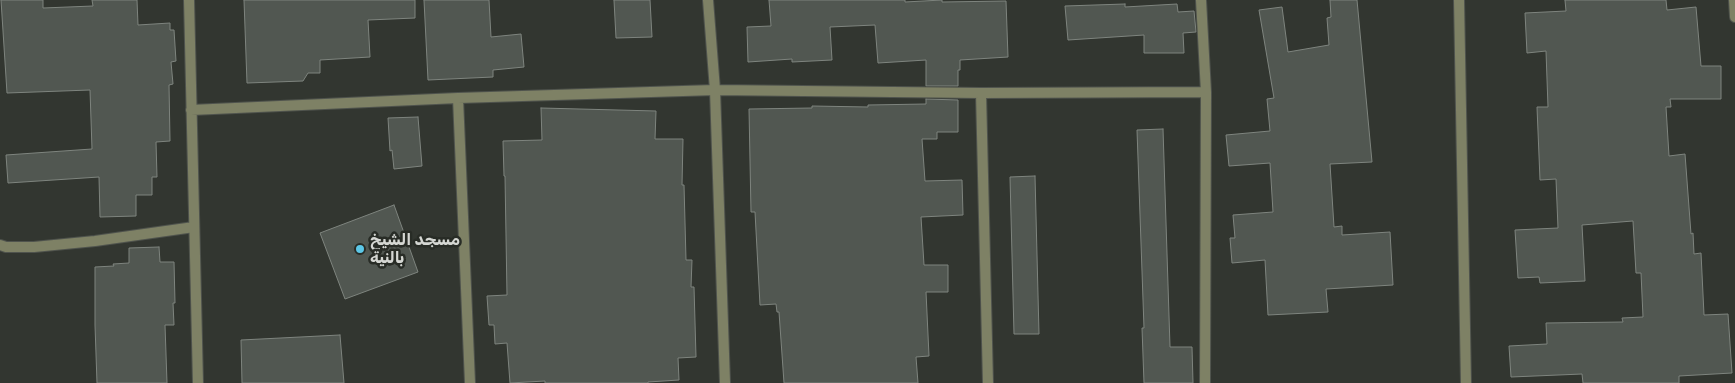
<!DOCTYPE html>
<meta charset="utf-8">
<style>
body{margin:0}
canvas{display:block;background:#323630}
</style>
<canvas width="1735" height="383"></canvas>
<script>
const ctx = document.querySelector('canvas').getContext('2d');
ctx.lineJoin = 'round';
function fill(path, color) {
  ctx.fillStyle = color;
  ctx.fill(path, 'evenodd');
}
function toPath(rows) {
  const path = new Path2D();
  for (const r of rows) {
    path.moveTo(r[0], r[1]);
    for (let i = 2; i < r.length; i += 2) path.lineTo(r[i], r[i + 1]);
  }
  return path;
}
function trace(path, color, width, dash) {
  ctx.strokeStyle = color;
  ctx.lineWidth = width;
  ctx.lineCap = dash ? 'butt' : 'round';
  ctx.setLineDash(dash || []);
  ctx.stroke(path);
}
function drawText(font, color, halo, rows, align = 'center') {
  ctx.font = font + ' Rubik,"Noto Naskh Arabic",sans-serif';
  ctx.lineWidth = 5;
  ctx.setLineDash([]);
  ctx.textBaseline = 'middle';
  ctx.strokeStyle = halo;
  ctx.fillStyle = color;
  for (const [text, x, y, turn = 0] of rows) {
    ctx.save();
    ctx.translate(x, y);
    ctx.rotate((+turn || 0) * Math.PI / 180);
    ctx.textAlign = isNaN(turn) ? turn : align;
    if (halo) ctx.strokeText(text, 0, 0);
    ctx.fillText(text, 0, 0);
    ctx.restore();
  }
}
const building = toPath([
 [1,0,43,0,43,8,93,6,92,0,137,0,138,25,170,23,170,30,174,30,176,61,171,62,173,84,169,85,170,141,156,142,157,177,152,177,152,195,136,195,136,216,100,217,99,177,8,183,6,155,92,149,90,90,7,93,1,0],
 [244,0,415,0,415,18,368,20,370,57,320,60,320,73,308,73,303,81,247,83,244,0],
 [424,0,489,0,491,37,521,34,524,67,493,70,493,77,428,80,424,0],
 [614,0,650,0,652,37,616,38,614,0],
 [769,0,905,0,905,2,942,0,942,2,1006,1,1008,57,960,60,960,70,958,70,958,86,926,86,926,60,878,63,875,25,830,27,832,60,792,62,792,59,748,62,747,27,771,26,769,0],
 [1330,0,1357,0,1372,162,1330,164,1334,227,1342,226,1342,235,1390,232,1393,285,1326,289,1328,312,1268,315,1265,260,1232,263,1230,238,1235,238,1233,215,1273,212,1270,163,1229,166,1226,135,1270,131,1267,99,1274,98,1259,10,1282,7,1288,52,1329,45,1327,18,1331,17,1330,0],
 [1565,0,1666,0,1667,10,1696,7,1701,66,1721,66,1721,99,1670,99,1671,107,1666,107,1669,156,1685,154,1691,234,1693,233,1694,254,1701,253,1704,315,1728,314,1732,373,1679,376,1679,383,1583,383,1582,374,1511,377,1509,346,1547,344,1546,323,1623,322,1622,318,1643,317,1641,273,1636,273,1633,221,1582,225,1585,281,1540,283,1539,277,1518,278,1515,230,1558,228,1556,179,1540,180,1537,107,1548,107,1546,51,1527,53,1525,13,1566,11,1565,0],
 [1125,4,1125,7,1177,4,1178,12,1194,11,1196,32,1183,33,1184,53,1144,53,1144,35,1068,40,1065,6,1125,4],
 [926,99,958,100,958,132,937,132,937,139,922,139,925,181,962,180,963,215,921,217,924,265,948,265,948,292,926,292,929,356,916,357,918,383,784,383,779,312,777,312,776,304,760,305,755,212,751,212,749,109,812,108,812,106,868,107,868,105,926,104,926,99],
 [541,108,656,111,655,139,683,139,682,185,684,185,686,260,692,260,691,287,694,287,696,357,678,358,679,380,648,382,648,383,545,383,545,381,510,383,507,343,495,344,494,325,489,325,487,296,507,295,505,176,504,176,503,141,542,140,541,108],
 [418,117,422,166,394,169,392,150,390,151,388,118,418,117],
 [1163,129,1170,347,1192,347,1193,383,1144,383,1142,328,1144,328,1137,130,1163,129],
 [1035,176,1039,334,1014,334,1010,177,1035,176],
 [394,205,418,272,345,299,320,233,394,205],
 [159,247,160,262,174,262,175,303,173,303,174,325,165,325,167,383,97,383,95,325,95,267,114,266,113,264,129,263,129,248,159,247],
 [340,335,344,383,242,383,241,340,340,335]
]);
fill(building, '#515751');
trace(building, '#7e847e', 1);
const street = toPath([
 [189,0,198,383],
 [708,0,715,90,725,383],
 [1201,0,1206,92,1205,383],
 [1459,0,1466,383],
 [1734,0,1735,17],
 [981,93,988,383],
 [458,98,470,383],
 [191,110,458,98,715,90,981,93,1206,92],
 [0,245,6,247,34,247,95,241,194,227]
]);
trace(street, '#4f534d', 12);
trace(street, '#7e8165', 10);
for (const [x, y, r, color] of [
 [360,249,5,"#5cc7e7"]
]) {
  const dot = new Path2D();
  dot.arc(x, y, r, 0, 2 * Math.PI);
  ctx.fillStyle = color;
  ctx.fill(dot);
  trace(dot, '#282c26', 2);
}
drawText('bold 16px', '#d5d7d3', '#282c26', [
 ["مسجد الشيخ",370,240],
 ["بالنية",370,258]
], 'left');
</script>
